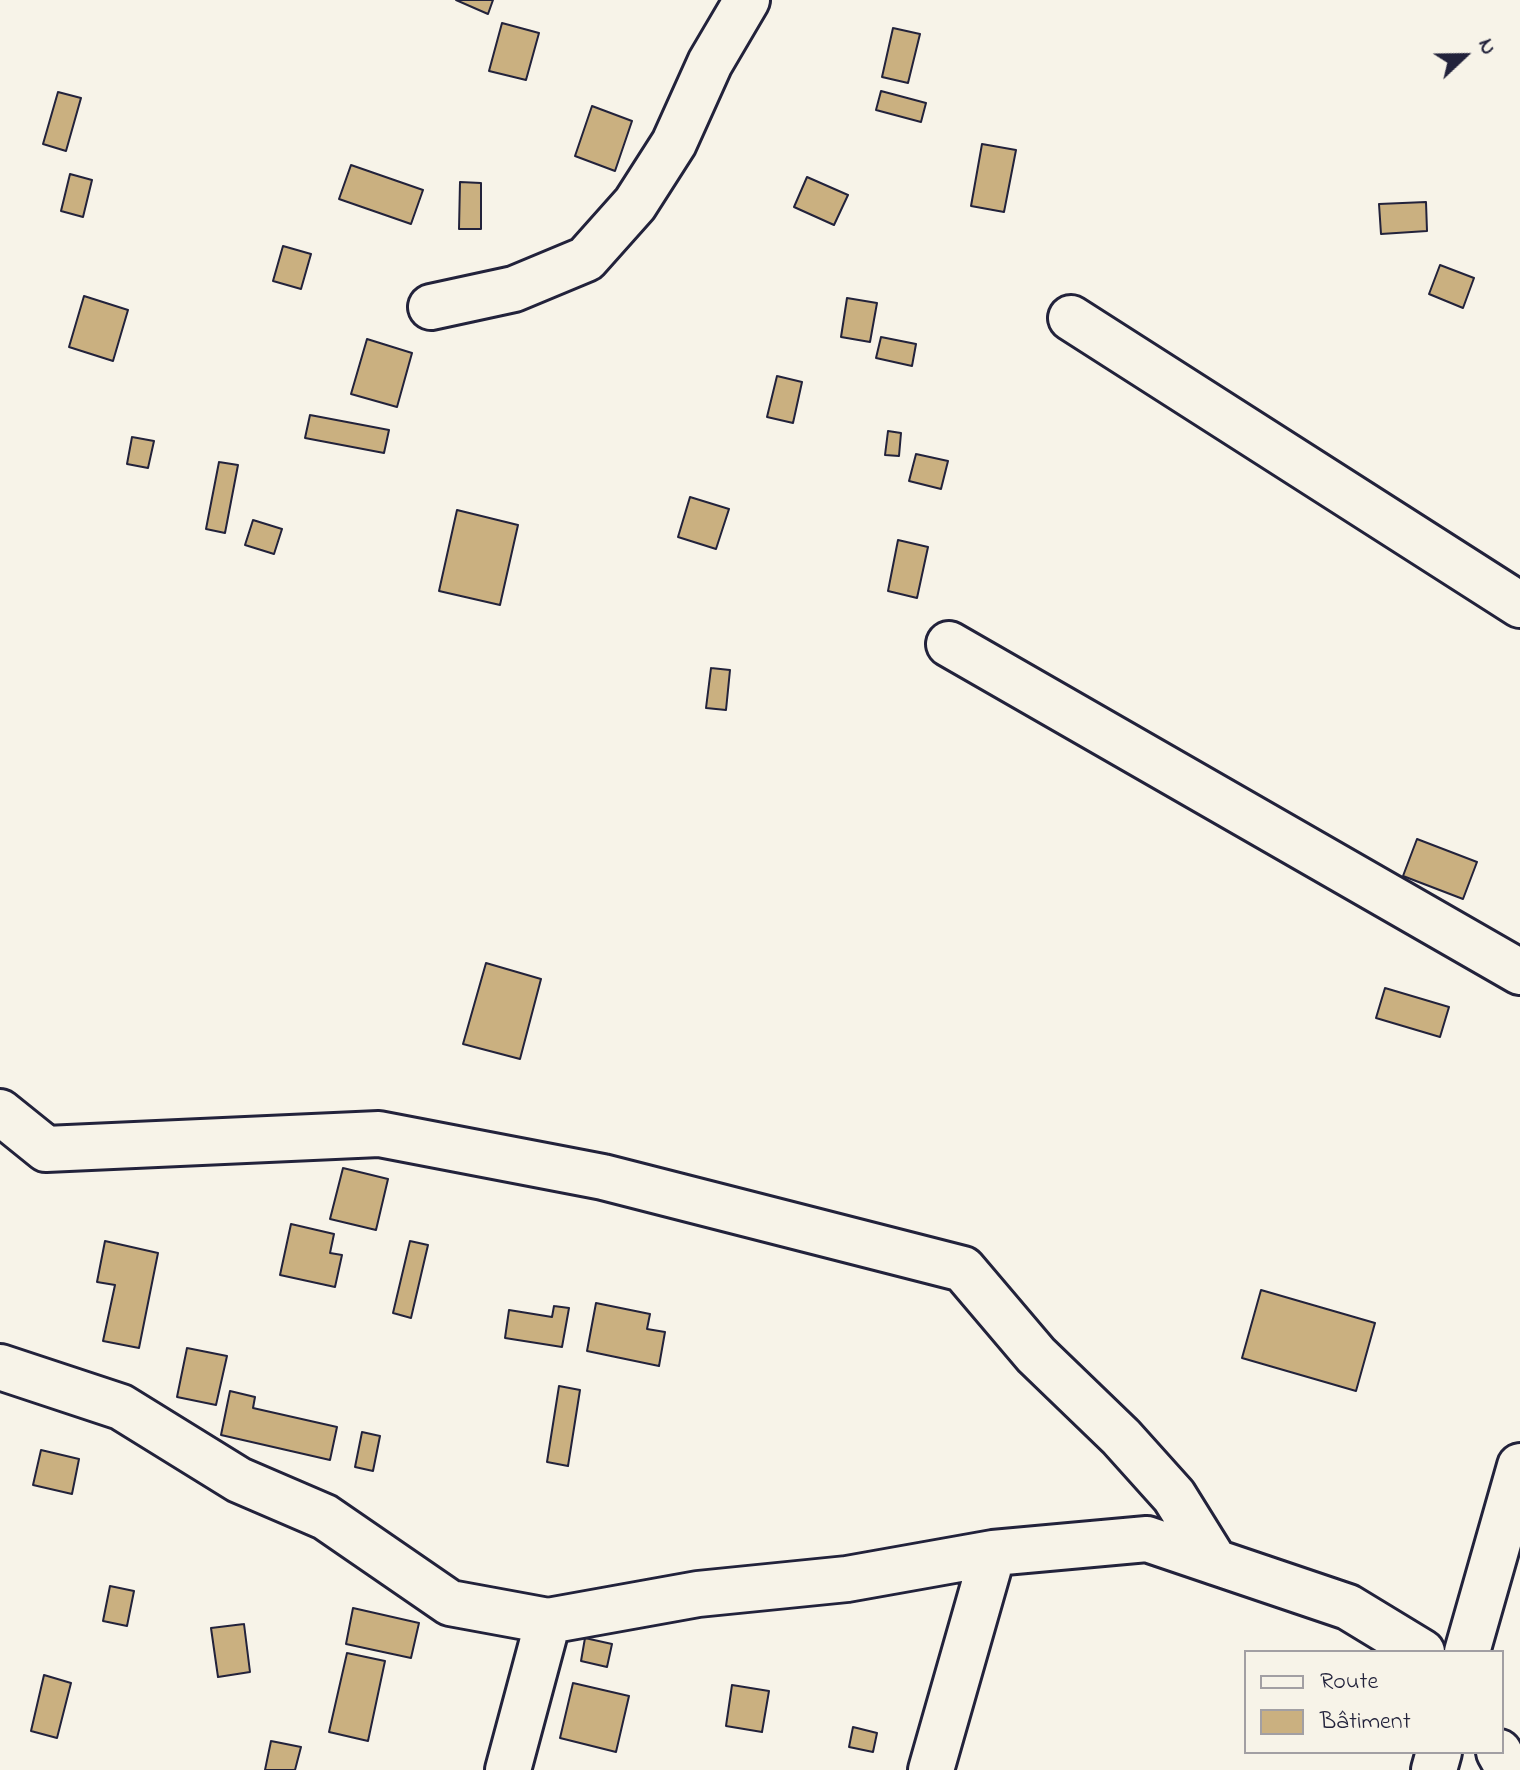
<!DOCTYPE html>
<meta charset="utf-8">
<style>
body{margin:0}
#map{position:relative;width:1520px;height:1770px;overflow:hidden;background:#f7f3e8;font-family:"Indie Flower",sans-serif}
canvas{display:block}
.legend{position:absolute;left:1244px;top:1650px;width:260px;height:104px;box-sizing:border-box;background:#f7f3e8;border:2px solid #a29fa3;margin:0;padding:10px 14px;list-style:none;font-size:24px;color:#22223b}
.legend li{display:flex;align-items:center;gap:16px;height:40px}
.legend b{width:40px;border:2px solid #a29fa3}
.north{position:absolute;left:1424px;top:16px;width:80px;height:80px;-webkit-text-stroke:6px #f7f3e8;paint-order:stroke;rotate:68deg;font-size:22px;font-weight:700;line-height:32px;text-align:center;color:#22223b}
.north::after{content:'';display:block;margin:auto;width:28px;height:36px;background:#22223b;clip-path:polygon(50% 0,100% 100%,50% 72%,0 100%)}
</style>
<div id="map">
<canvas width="1520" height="1770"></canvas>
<ul class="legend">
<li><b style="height:10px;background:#f7f3e8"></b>Route</li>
<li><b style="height:22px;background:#cab080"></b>Bâtiment</li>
</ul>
<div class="north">N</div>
</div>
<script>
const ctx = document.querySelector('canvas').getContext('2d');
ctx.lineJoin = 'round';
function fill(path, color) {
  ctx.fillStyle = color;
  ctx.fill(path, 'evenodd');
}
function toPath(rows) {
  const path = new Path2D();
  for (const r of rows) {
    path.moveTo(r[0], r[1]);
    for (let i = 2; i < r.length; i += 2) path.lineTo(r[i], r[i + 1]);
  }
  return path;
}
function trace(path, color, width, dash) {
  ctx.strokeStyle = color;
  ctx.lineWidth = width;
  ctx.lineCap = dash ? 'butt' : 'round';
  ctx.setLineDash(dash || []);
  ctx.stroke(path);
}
const building = toPath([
 [456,0,493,0,488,14,456,0],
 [502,23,539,33,526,80,489,71,502,23],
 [893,28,920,34,908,83,882,77,893,28],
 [881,91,926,103,921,122,876,110,881,91],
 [58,92,81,98,66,151,43,144,58,92],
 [592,106,632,121,615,171,575,156,592,106],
 [982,144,1016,150,1004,212,971,206,982,144],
 [351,165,423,190,411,224,339,199,351,165],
 [70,174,92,180,83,217,61,211,70,174],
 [807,177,848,195,834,225,794,207,807,177],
 [460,182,481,183,481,229,459,229,460,182],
 [1426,202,1427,231,1381,234,1379,204,1426,202],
 [283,246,311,254,301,289,273,281,283,246],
 [1440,265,1474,278,1463,308,1429,294,1440,265],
 [84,296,128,310,113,361,69,347,84,296],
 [847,298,877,303,870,342,841,337,847,298],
 [881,337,916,344,912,366,876,358,881,337],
 [367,339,412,353,397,407,351,394,367,339],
 [777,376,802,382,793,423,767,417,777,376],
 [310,415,389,430,384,453,305,438,310,415],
 [888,431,901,433,899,456,885,455,888,431],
 [132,437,154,441,148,468,127,464,132,437],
 [916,454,948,461,941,489,909,481,916,454],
 [219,462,238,465,225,533,206,529,219,462],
 [690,497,729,509,716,549,678,537,690,497],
 [457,510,518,525,500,605,439,591,457,510],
 [253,520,282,529,274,554,245,545,253,520],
 [898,540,928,547,917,598,888,591,898,540],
 [711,668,730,670,726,710,706,708,711,668],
 [1417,839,1477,862,1463,899,1403,876,1417,839],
 [486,963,541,979,520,1059,463,1044,486,963],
 [1385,988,1449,1007,1440,1037,1376,1018,1385,988],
 [343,1168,388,1179,376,1230,330,1219,343,1168],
 [291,1224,334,1234,330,1253,342,1255,335,1287,280,1275,291,1224],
 [105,1241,158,1253,139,1348,103,1341,115,1285,97,1282,105,1241],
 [410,1241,428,1245,411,1318,393,1313,410,1241],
 [1261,1290,1375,1323,1356,1391,1242,1358,1261,1290],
 [596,1303,650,1314,647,1329,665,1332,659,1366,587,1351,596,1303],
 [554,1306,569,1308,562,1347,505,1338,509,1310,552,1317,554,1306],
 [187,1348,227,1356,216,1405,177,1397,187,1348],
 [559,1386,580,1390,568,1466,547,1462,559,1386],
 [230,1391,255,1397,253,1408,337,1427,330,1460,221,1435,230,1391],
 [362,1432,380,1436,373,1471,355,1467,362,1432],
 [41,1450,79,1459,72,1494,33,1485,41,1450],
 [110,1586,134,1591,127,1626,103,1621,110,1586],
 [353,1608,419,1623,411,1658,346,1644,353,1608],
 [244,1624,250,1672,218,1677,211,1628,244,1624],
 [585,1638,612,1644,607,1667,581,1661,585,1638],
 [347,1653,385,1661,368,1741,329,1732,347,1653],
 [44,1675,71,1683,57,1738,31,1731,44,1675],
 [573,1683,629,1696,616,1752,560,1738,573,1683],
 [732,1685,769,1691,762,1732,726,1726,732,1685],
 [853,1727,877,1733,873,1752,849,1747,853,1727],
 [271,1741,301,1747,295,1770,265,1770,271,1741]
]);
fill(building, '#cab080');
trace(building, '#22223b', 2);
const minor = toPath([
 [431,307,514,289,586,259,635,204,674,143,710,63,747,0],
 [1071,318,1520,605],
 [949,644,1520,972],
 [0,1112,46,1149,379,1134,603,1177,963,1269,1036,1355,1121,1437,1174,1496,1215,1562],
 [0,1367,121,1407,239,1480,325,1517,450,1603,548,1621,698,1594,847,1579,993,1553,1147,1539,1348,1607,1422,1652],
 [1499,1752,1509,1770],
 [508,1770,548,1621],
 [931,1770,993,1553]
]);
const major = toPath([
 [1467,1652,1520,1466],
 [1434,1770,1439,1752]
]);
trace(minor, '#22223b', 50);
trace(major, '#22223b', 50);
trace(minor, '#f7f3e8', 44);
trace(major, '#f7f3e8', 44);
</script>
